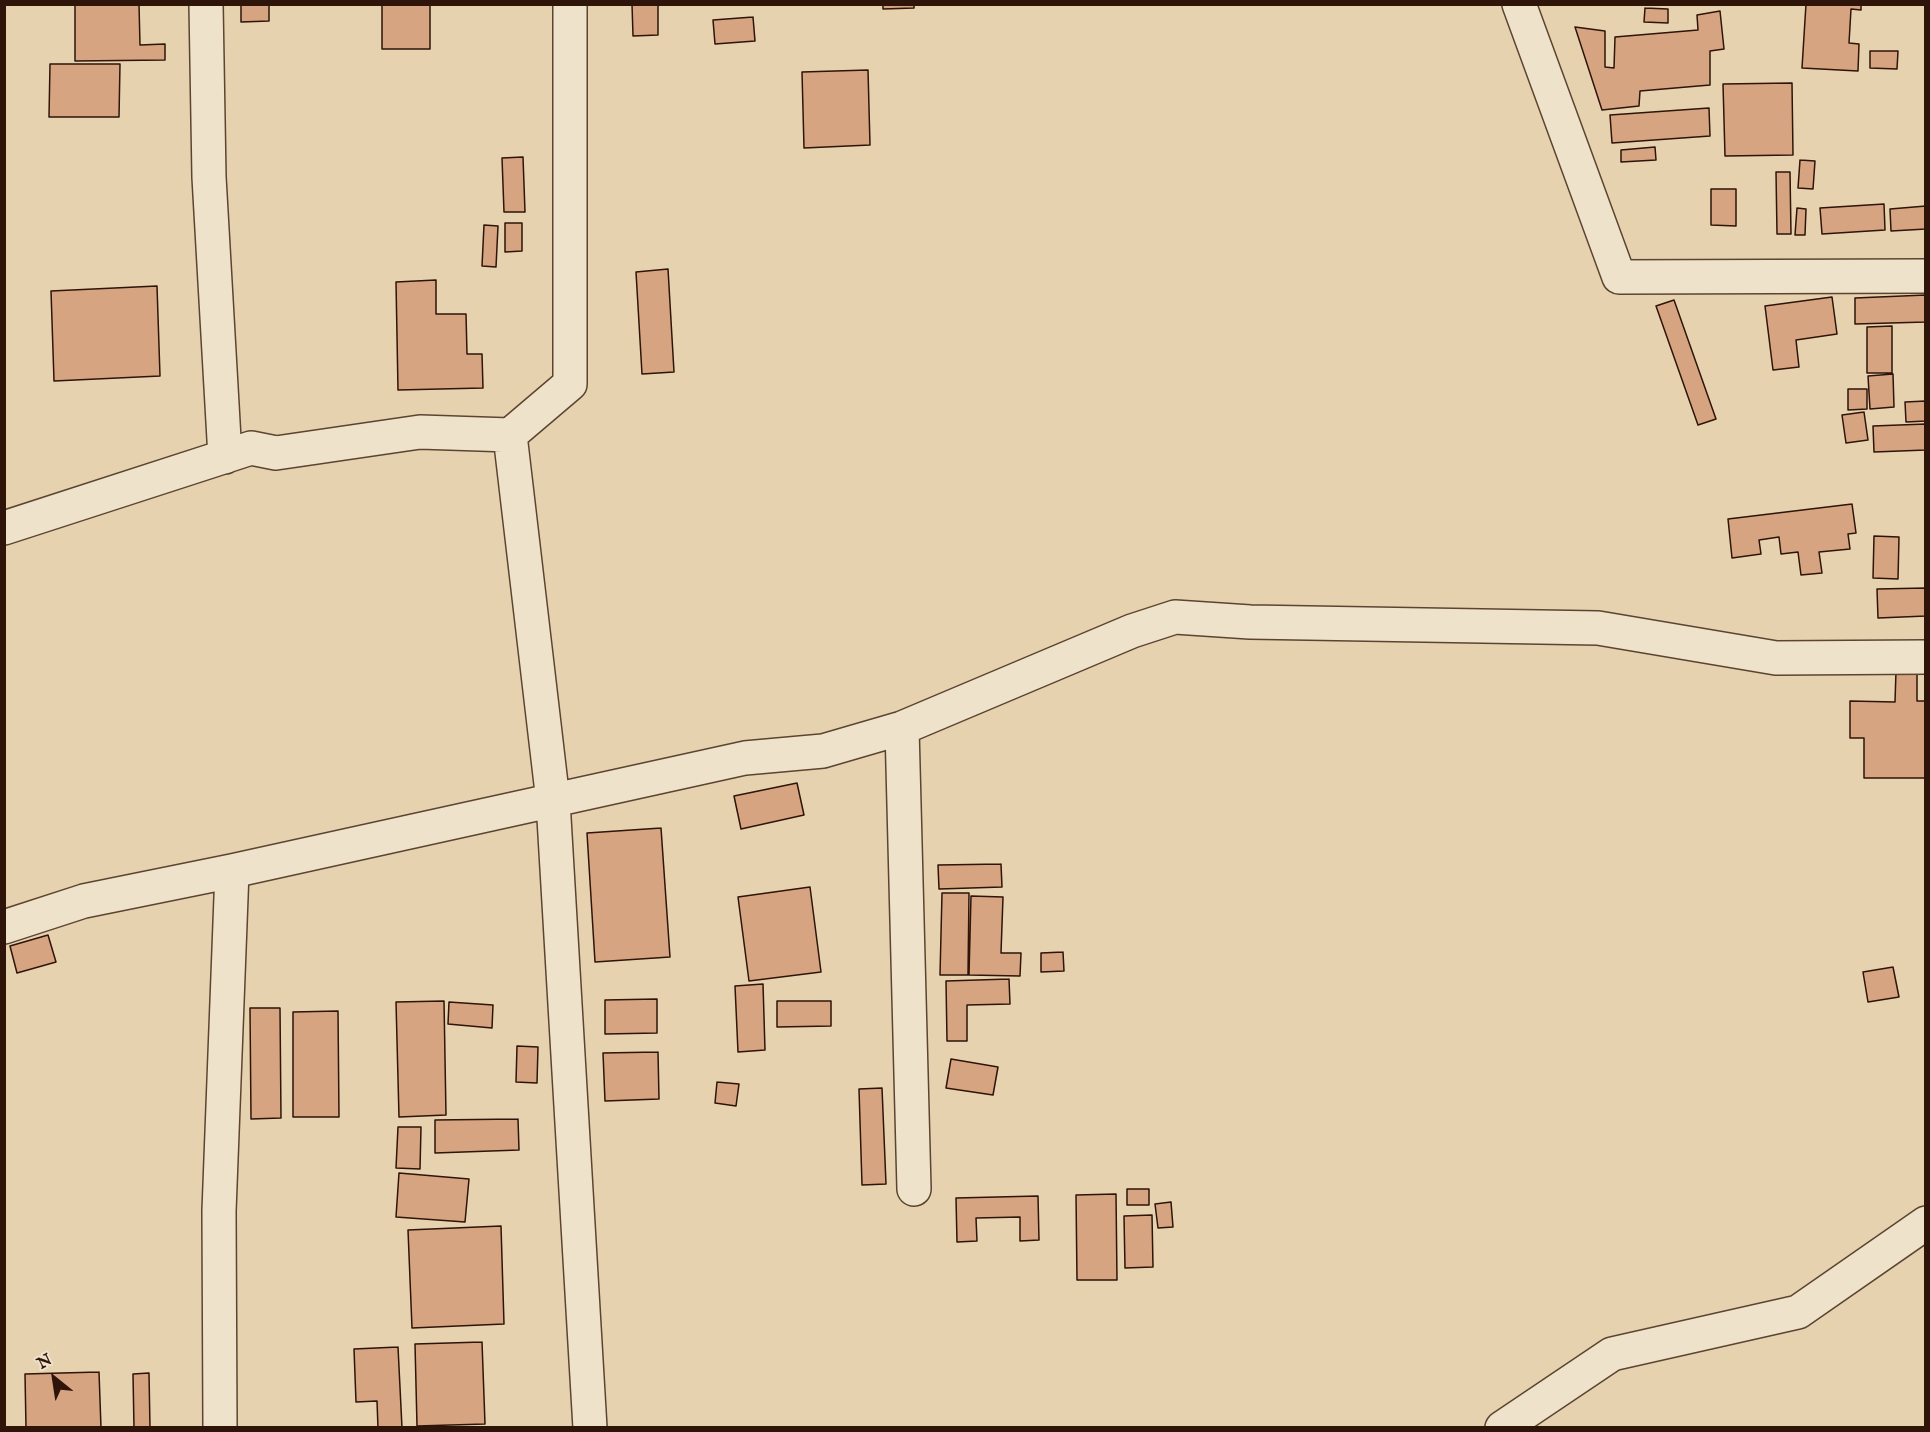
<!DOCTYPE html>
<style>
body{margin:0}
#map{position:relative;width:1930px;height:1432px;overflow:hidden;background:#e6d2ae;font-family:"IM FELL English",serif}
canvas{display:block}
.frame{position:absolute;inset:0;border:6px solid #2e1409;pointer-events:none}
.north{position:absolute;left:24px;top:1348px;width:60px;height:60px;-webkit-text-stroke:4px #efe2ca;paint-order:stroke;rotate:330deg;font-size:16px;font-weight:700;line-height:24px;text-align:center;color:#2e1409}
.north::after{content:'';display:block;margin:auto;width:21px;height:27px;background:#2e1409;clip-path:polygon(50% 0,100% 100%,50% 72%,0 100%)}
</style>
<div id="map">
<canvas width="1930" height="1432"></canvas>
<div class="frame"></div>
<div class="north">N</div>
</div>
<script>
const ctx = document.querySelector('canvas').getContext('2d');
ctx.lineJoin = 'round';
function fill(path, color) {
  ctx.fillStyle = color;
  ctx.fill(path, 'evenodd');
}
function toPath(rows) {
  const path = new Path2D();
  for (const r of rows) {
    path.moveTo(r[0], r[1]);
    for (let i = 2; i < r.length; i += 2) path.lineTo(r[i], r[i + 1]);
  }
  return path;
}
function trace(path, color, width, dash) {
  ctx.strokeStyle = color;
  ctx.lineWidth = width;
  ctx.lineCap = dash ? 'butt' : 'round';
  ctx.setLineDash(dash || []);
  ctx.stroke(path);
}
const building = toPath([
 [75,4,139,4,140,45,165,44,165,60,75,61,75,4],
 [241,4,269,4,269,21,241,22,241,4],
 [382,4,430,4,430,49,382,49,382,4],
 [632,4,658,4,658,35,633,36,632,4],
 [883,4,914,4,914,8,883,9,883,4],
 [1806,4,1861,4,1861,10,1851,9,1849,43,1859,44,1858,71,1802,68,1806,4],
 [1645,8,1668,9,1668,23,1644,22,1645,8],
 [1720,11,1724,49,1710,51,1710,85,1640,91,1639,106,1602,110,1575,27,1605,31,1605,67,1614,68,1615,37,1698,30,1697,15,1720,11],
 [753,17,755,41,715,44,713,20,753,17],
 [1870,51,1898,51,1897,69,1870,68,1870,51],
 [50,64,120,64,119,117,49,117,50,64],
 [868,70,870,145,804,148,802,72,868,70],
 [1792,83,1793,155,1725,156,1723,84,1792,83],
 [1709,108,1710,136,1612,143,1610,115,1709,108],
 [1655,147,1656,160,1621,162,1621,150,1655,147],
 [523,157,525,212,504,212,502,158,523,157],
 [1800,160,1815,161,1813,189,1798,188,1800,160],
 [1776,172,1790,172,1791,234,1777,234,1776,172],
 [1711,189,1736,189,1736,226,1711,225,1711,189],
 [1884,204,1885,230,1822,234,1820,208,1884,204],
 [1926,206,1926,229,1891,231,1890,209,1926,206],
 [1797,208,1806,209,1805,235,1795,235,1797,208],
 [505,223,522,223,522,251,505,252,505,223],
 [484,225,498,226,496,267,482,266,484,225],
 [668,269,674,372,642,374,636,272,668,269],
 [436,280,436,314,466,314,467,354,482,354,483,388,398,390,396,282,436,280],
 [157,286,160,376,54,381,51,291,157,286],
 [1926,295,1926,322,1855,324,1855,298,1926,295],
 [1832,297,1837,334,1796,340,1799,367,1773,370,1765,306,1832,297],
 [1674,300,1716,419,1698,425,1656,306,1674,300],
 [1892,326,1892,373,1867,373,1867,327,1892,326],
 [1893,374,1894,407,1870,409,1868,376,1893,374],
 [1848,389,1867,389,1867,409,1848,410,1848,389],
 [1926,401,1926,421,1906,422,1905,402,1926,401],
 [1864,412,1868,440,1846,443,1842,415,1864,412],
 [1926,424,1926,450,1874,452,1873,426,1926,424],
 [1852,504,1856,533,1848,534,1850,549,1819,552,1822,573,1801,575,1798,552,1781,554,1779,537,1759,540,1761,554,1732,558,1728,519,1852,504],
 [1874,536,1899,537,1898,579,1873,578,1874,536],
 [1926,588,1926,616,1878,618,1877,589,1926,588],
 [1896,671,1917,671,1917,701,1926,701,1926,778,1864,778,1864,738,1850,738,1850,701,1895,702,1896,671],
 [797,783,804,815,741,829,734,796,797,783],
 [661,828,670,957,595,962,587,833,661,828],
 [1001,864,1002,887,939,889,938,865,1001,864],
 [810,887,821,972,749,981,738,897,810,887],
 [942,893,969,893,968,975,940,975,942,893],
 [971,896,1003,897,1001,953,1021,953,1020,976,969,975,971,896],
 [48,935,56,962,17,973,10,946,48,935],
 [1063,952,1064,971,1041,972,1041,953,1063,952],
 [1893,967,1899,997,1868,1002,1863,972,1893,967],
 [1009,979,1010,1004,967,1005,967,1041,947,1041,946,981,1009,979],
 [763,984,765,1050,738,1052,735,986,763,984],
 [657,999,657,1033,605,1034,605,1000,657,999],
 [444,1001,446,1115,399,1117,396,1002,444,1001],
 [777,1001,831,1001,831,1026,777,1027,777,1001],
 [449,1002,493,1005,492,1028,448,1024,449,1002],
 [250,1008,280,1008,281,1118,251,1119,250,1008],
 [338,1011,339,1117,293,1117,293,1012,338,1011],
 [517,1046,538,1047,537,1083,516,1082,517,1046],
 [658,1052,659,1099,605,1101,603,1053,658,1052],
 [951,1059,998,1067,993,1095,946,1088,951,1059],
 [717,1082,739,1084,736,1106,715,1103,717,1082],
 [882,1088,886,1184,862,1185,859,1089,882,1088],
 [518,1119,519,1150,435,1153,435,1120,518,1119],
 [398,1127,421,1127,420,1169,396,1168,398,1127],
 [399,1173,469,1179,465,1222,396,1217,399,1173],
 [1127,1189,1149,1189,1149,1205,1127,1205,1127,1189],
 [1116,1194,1117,1280,1077,1280,1076,1195,1116,1194],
 [1038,1196,1039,1240,1020,1241,1020,1217,976,1218,977,1241,957,1242,956,1198,1038,1196],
 [1171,1202,1173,1227,1158,1228,1155,1204,1171,1202],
 [1152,1215,1153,1267,1125,1268,1124,1216,1152,1215],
 [501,1226,504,1324,412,1328,408,1230,501,1226],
 [482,1342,485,1424,417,1426,415,1344,482,1342],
 [398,1347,402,1428,378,1428,377,1401,356,1402,354,1349,398,1347],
 [99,1372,101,1428,26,1428,25,1374,99,1372],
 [149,1373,150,1428,134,1428,133,1374,149,1373]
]);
fill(building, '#d7a481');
trace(building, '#2e1409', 1.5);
const minor = toPath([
 [206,4,209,177,225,457],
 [1519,4,1619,277,1926,276],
 [510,435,553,801,590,1428],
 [4,528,251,448,276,453,420,432,510,435,570,384,570,4],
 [902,728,914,1189],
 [4,927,84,901,232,871,745,758,823,751,902,728,1132,631,1175,617,1250,622,1598,628,1776,658,1926,657],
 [220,1428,219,1211,232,871],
 [1502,1428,1612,1354,1798,1312,1926,1223]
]);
trace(minor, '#5c4432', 36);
trace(minor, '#efe2ca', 33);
</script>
